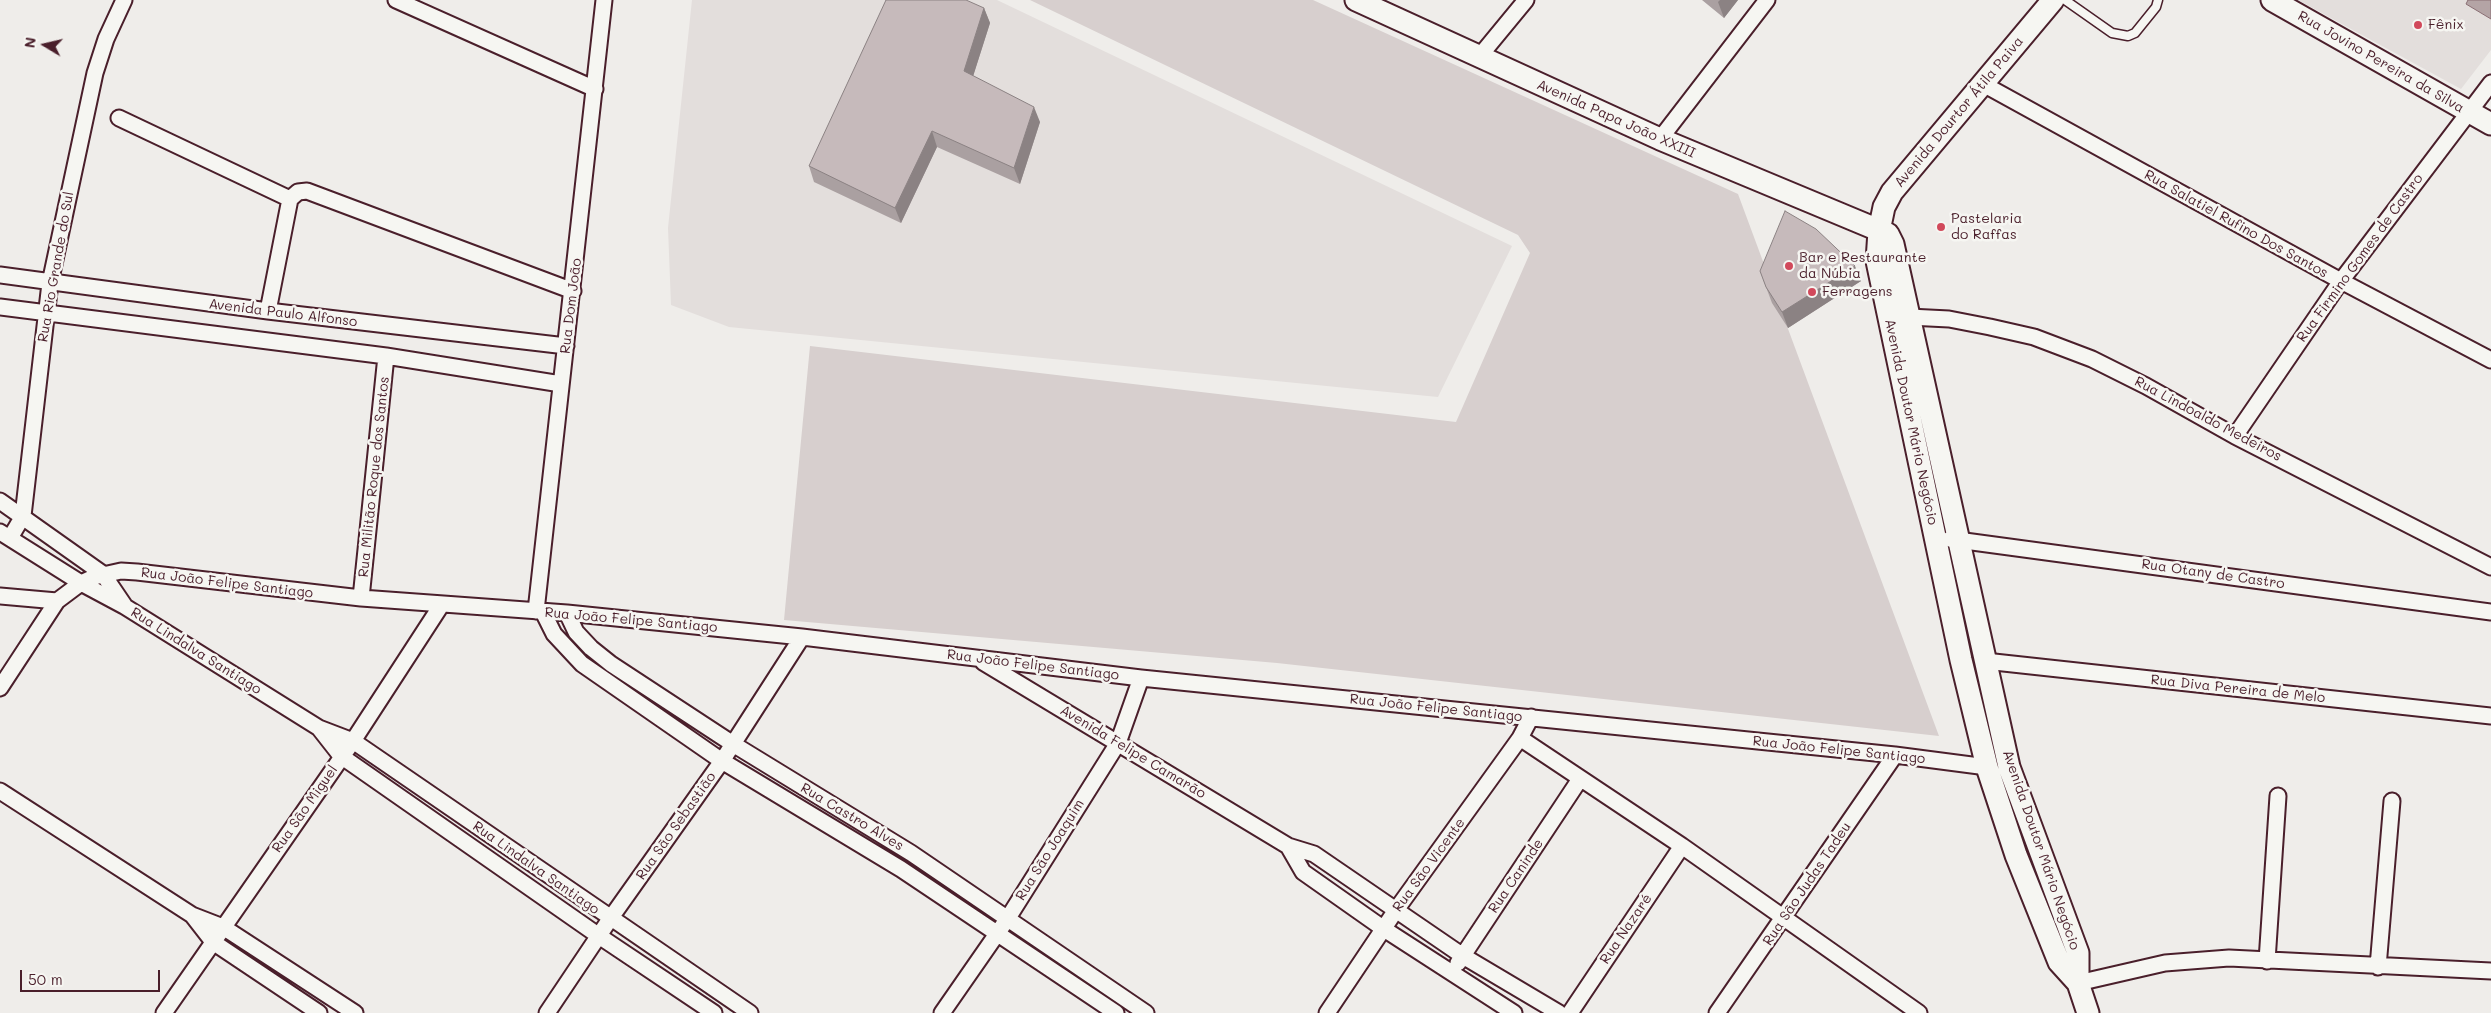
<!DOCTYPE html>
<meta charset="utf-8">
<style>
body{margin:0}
#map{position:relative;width:2491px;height:1013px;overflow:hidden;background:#efedea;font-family:Mali,sans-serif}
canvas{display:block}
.north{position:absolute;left:20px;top:20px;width:50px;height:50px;-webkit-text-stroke:4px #f6f6f2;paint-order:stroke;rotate:279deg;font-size:14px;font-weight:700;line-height:20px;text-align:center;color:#4a1f2b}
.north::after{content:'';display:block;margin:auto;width:18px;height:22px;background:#4a1f2b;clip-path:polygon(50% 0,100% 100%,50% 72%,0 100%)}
.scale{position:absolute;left:20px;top:970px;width:140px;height:22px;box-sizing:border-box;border:2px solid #4a1f2b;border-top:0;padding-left:6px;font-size:15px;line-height:18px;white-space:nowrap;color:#4a1f2b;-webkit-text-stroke:4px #f6f6f2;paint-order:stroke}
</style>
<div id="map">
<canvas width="2491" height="1013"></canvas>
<div class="north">N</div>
<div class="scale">50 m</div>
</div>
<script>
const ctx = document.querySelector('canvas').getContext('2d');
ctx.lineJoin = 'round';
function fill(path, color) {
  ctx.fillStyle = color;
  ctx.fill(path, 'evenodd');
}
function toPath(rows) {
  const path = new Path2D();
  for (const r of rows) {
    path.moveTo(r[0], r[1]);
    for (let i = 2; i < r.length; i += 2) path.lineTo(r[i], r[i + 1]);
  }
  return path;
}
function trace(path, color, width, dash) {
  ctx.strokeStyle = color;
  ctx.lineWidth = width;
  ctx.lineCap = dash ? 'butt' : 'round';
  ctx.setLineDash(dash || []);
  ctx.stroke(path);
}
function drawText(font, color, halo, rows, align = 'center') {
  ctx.font = font + ' Mali,sans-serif';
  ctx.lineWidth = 5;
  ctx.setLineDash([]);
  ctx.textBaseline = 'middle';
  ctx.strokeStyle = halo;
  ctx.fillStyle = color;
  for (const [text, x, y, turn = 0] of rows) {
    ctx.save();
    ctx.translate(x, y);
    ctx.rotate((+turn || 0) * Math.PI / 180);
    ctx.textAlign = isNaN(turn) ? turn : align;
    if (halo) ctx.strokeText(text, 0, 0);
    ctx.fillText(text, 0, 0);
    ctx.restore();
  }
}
fill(toPath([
 [692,0,997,0,1512,246,1438,397,729,327,671,305,668,228],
 [2298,0,2491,0,2491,50,2461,89]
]), '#e3dedc');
fill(toPath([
 [1030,0,1313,0,1738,194,1939,736,1277,663,784,620,810,346,1456,422,1530,253,1518,235]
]), '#d7cfce');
const water = toPath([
 [2468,0,2491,0,2491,19,2466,4,2468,0]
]);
fill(water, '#b4a4a5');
trace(water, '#8a6f74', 1);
const lane = toPath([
 [2065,0,2112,33,2128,36,2135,33,2156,7,2158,0]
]);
const street = toPath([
 [396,0,595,89],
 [1479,57,1526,0],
 [1983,84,2341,281,2491,360],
 [119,118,290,199],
 [1660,139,1767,0],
 [0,275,268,311,566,346],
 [0,307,386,356,561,384],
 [268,311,290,199,298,192,307,191,573,291],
 [1909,317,1949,319,1990,327,2034,337,2092,359,2146,386,2235,436,2491,567],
 [2235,436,2341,281,2491,83],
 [0,501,103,574,124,605],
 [0,532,81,583,124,606,319,728,353,741,750,1013],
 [10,538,23,516,50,283,95,73,106,39,124,0],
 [1950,539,2491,612],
 [0,596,57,601],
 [361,598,386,356],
 [536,611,604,0],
 [543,612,554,634,582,664,722,761,901,869,1116,1013],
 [567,613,576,632,591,648,611,664,733,744,911,853,1146,1013],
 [1985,661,2491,716],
 [983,662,1288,846,1314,854,1463,956,1559,1013],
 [0,688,57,601,81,583,94,577,121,571,137,572,361,598,567,613,802,637,1141,678,1895,755,1987,767],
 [319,728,341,756,599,936,714,1013],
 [1520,738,1682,846,1919,1013],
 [0,791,192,915,223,927,355,1013],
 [1288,846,1303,872,1384,929,1514,1013],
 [192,915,213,942,319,1013],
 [2267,961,2278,796],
 [1458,963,1580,779],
 [2378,967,2392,801],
 [2078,983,2165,963,2229,958,2491,971],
 [164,1013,353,741,442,604],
 [547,1013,610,919,722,761,802,637],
 [942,1013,1008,918,1118,743,1141,678],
 [1327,1013,1396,910,1520,738,1531,717],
 [1570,1013,1682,846],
 [1717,1013,1895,755]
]);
const secondary = toPath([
 [1356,0,1660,139,1888,234,1893,244,2009,767,2078,953,2078,983,2088,1013],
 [2053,0,1892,192,1884,207,1879,231,1877,261,1961,660,1987,767,2016,855,2059,962,2078,983],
 [2272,0,2491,124]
]);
trace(lane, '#4a1f2b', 11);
trace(street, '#4a1f2b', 19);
trace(secondary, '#4a1f2b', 25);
trace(lane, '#f6f6f2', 8);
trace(street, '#f6f6f2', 15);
trace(secondary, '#f6f6f2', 21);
fill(toPath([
 [1702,0,1738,0,1724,18],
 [984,8,990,23,973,76,1040,122,1020,184,937,147,901,223,814,182,809,166],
 [1760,271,1861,281,1788,328,1772,303]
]), '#aaa0a1');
fill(toPath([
 [1720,0,1738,0,1724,18,1718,2],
 [984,8,990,23,970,86,964,71],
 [1034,107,1040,122,1020,184,1014,168],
 [932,131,937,147,901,223,895,208],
 [1855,266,1861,281,1788,328,1782,312]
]), '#8b8283');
const building = toPath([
 [886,0,966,0,984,8,964,71,1034,107,1014,168,932,131,895,208,809,166,886,0],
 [1785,211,1816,229,1855,266,1782,312,1766,287,1760,271,1785,211]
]);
fill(building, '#c6babb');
trace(building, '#8b8283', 1);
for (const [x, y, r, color] of [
 [2418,25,5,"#d1495b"],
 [1941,227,5,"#d1495b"],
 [1789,266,5,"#d1495b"],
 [1812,292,5,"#d1495b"]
]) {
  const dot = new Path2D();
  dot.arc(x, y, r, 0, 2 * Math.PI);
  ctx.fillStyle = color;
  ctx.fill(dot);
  trace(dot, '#f6f6f2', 2);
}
drawText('14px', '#4a1f2b', '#f6f6f2', [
 ["Fênix",2428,25],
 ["Pastelaria",1951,219],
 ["do Raffas",1951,235],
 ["Bar e Restaurante",1799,258],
 ["da Núbia",1799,274],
 ["Ferragens",1822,292]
], 'left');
drawText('14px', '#4a1f2b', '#f6f6f2', [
 ["Rua Jovino Pereira da Silva",2381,62,30],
 ["Avenida Dourtor Átila Paiva",1959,112,-50],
 ["Avenida Papa João XXIII",1616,119,24],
 ["Rua Salatiel Rufino Dos Santos",2236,224,29],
 ["Rua Firmino Gomes de Castro",2360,258,-54],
 ["Rua Rio Grande do Sul",56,267,-80],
 ["Rua Dom João",571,306,-83],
 ["Avenida Paulo Alfonso",283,313,7],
 ["Rua Lindoaldo Medeiros",2208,419,28],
 ["Avenida Doutor Mário Negócio",1911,422,78],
 ["Rua Militão Roque dos Santos",374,477,-84],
 ["Rua Otany de Castro",2213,574,8],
 ["Rua João Felipe Santiago",227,583,7],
 ["Rua João Felipe Santiago",631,620,5],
 ["Rua Lindalva Santiago",196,651,32],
 ["Rua João Felipe Santiago",1033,665,7],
 ["Rua Diva Pereira de Melo",2238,689,6],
 ["Rua João Felipe Santiago",1436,708,6],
 ["Rua João Felipe Santiago",1839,750,6],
 ["Avenida Felipe Camarão",1133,752,31],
 ["Rua São Miguel",305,809,-55],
 ["Rua Castro Alves",852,817,31],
 ["Rua São Sebastião",676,826,-55],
 ["Rua São Joaquim",1050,850,-58],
 ["Avenida Doutor Mário Negócio",2041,850,71],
 ["Rua São Vicente",1429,865,-54],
 ["Rua Lindalva Santiago",536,868,35],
 ["Rua Caninde",1516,876,-56],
 ["Rua São Judas Tadeu",1807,884,-56],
 ["Rua Nazaré",1626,929,-56]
]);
</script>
